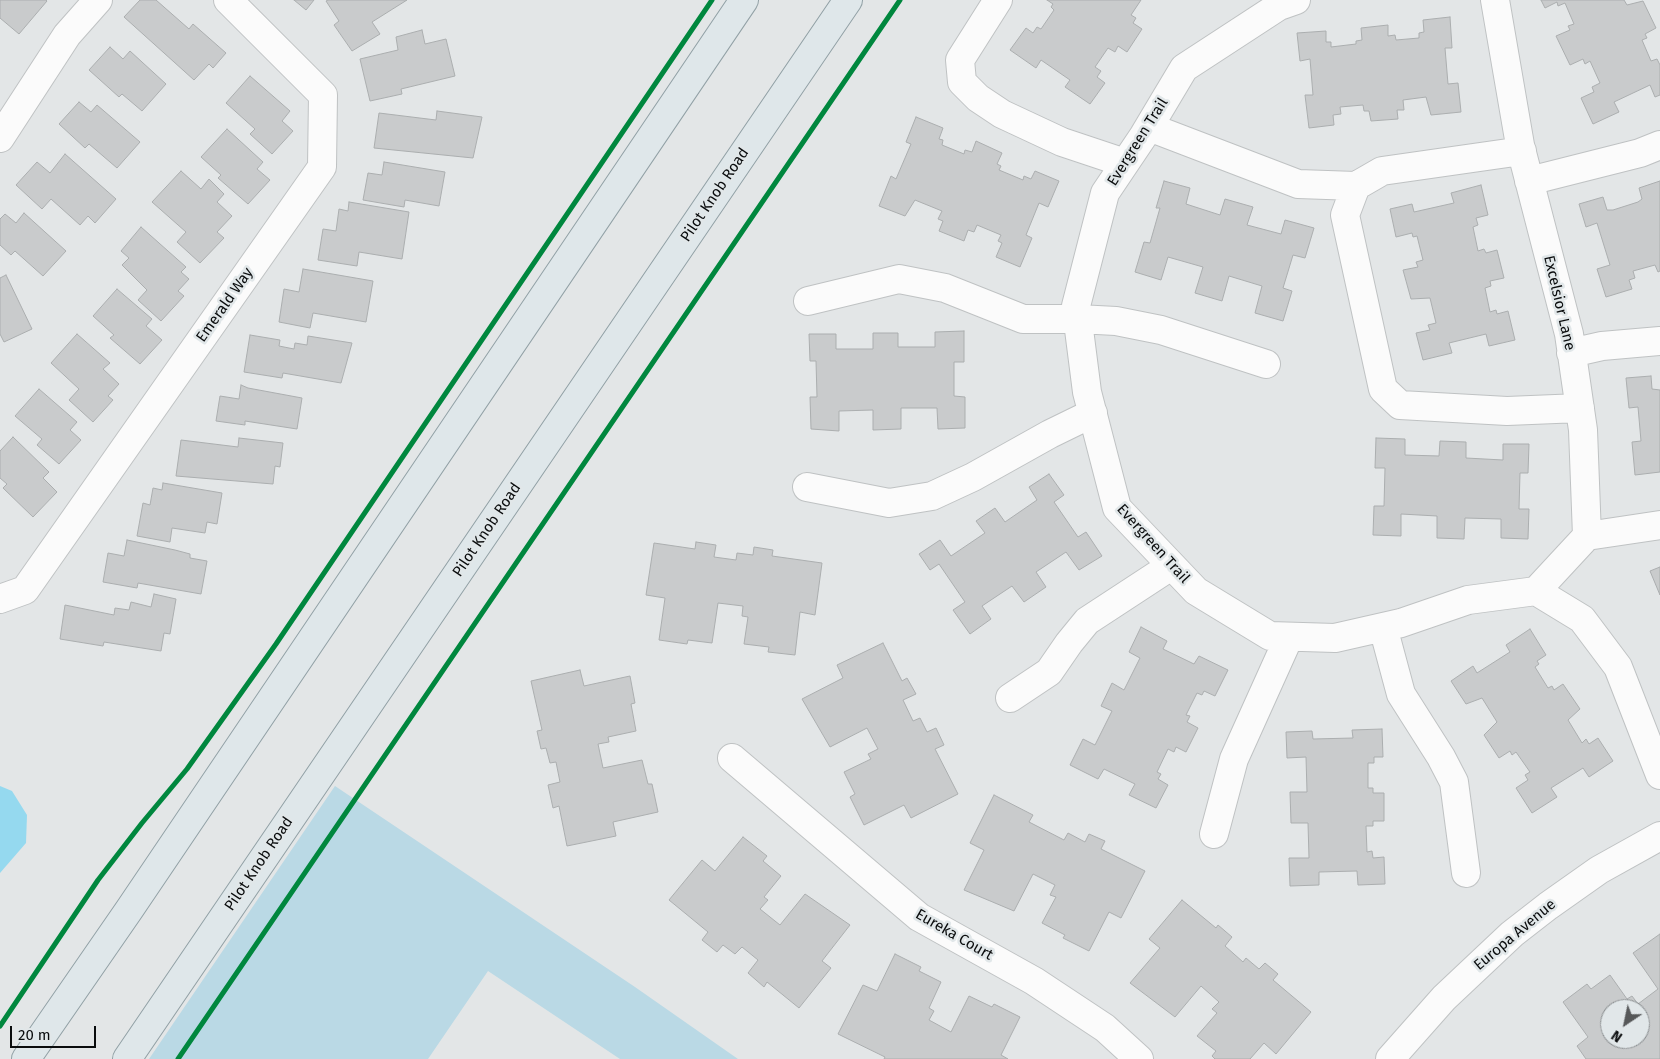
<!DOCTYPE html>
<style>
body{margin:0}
#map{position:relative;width:1660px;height:1059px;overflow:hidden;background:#e3e6e7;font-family:"Fira Sans",sans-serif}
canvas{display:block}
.north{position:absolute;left:1600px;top:999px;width:50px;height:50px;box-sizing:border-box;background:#e1e7e9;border:1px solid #8b8f91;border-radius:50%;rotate:214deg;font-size:14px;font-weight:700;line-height:20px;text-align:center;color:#0a0c0d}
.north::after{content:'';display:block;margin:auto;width:18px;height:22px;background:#565859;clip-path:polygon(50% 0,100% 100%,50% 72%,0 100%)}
.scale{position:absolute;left:10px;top:1026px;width:86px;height:22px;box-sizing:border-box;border:2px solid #0a0c0d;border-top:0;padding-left:6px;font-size:15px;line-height:18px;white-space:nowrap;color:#0a0c0d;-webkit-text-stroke:4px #e1e7e9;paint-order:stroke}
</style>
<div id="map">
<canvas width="1660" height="1059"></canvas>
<div class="north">N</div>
<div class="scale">20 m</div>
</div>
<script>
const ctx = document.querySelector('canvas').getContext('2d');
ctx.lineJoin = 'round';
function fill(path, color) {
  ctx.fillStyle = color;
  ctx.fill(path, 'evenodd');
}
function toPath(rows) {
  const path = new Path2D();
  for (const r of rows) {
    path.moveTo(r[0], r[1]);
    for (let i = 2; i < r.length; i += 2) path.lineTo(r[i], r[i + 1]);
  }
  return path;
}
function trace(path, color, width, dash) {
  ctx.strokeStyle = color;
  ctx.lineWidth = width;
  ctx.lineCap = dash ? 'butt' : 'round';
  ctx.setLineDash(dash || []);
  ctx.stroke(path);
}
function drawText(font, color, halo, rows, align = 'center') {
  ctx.font = font + ' "Fira Sans",sans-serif';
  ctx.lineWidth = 5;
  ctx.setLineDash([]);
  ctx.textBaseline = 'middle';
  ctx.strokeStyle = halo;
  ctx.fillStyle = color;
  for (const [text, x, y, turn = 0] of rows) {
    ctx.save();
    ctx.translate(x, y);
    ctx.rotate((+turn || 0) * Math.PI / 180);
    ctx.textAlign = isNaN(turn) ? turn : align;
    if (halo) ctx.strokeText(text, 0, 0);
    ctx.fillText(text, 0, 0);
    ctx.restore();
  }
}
fill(toPath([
 [335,786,635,987,738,1059,620,1059,488,971,428,1059,149,1059]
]), '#bad9e5');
fill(toPath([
 [0,786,12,791,27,815,26,843,0,873]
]), '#95d9ef');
const building = toPath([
 [0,0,46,0,47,1,19,34,0,18,0,0],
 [140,0,156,0,189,29,193,24,226,53,213,68,209,64,194,80,124,17,140,0],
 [294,0,314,0,306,10,294,0],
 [328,0,407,0,372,22,380,34,352,51,334,25,339,21,326,1,328,0],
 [1047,0,1141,0,1131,15,1136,18,1133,23,1142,29,1127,52,1118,46,1115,52,1108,48,1095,67,1101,71,1097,77,1105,83,1090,104,1065,87,1070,80,1041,60,1036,68,1010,50,1026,28,1033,33,1037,27,1041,29,1054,10,1051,7,1053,4,1047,0],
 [1541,0,1624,0,1627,5,1643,1,1656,28,1645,34,1647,38,1642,40,1651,61,1657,59,1660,65,1660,95,1655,97,1650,85,1614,102,1619,112,1593,124,1581,98,1594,92,1592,87,1600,83,1590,61,1585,64,1583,59,1570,65,1556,36,1570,30,1568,26,1574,24,1565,3,1558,6,1557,2,1545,8,1541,0],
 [1450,17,1452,48,1445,48,1448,84,1458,83,1461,112,1431,115,1426,97,1403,100,1404,110,1397,110,1398,119,1371,121,1369,111,1364,111,1363,105,1340,107,1341,114,1333,115,1334,125,1309,128,1305,95,1313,95,1310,59,1300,61,1297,33,1326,31,1326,42,1331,42,1331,47,1356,44,1356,41,1362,40,1361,28,1388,25,1388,36,1395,35,1396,40,1419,38,1419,33,1424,32,1423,20,1450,17],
 [422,30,425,44,446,39,455,76,401,89,402,94,370,101,360,59,398,50,396,37,422,30],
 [110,47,123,59,130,51,166,84,142,111,122,94,119,97,89,70,110,47],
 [250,76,290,111,282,121,293,131,272,154,250,134,255,129,226,103,250,76],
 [79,102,91,112,97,105,140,142,117,168,89,144,85,148,59,124,79,102],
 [437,111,482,117,473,158,374,148,379,113,436,120,437,111],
 [916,117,943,128,939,139,943,140,942,145,964,154,965,150,972,152,976,141,1002,153,997,164,1001,166,999,170,1023,180,1024,176,1031,179,1035,171,1059,181,1048,207,1039,203,1026,235,1032,238,1020,267,996,257,1002,243,998,241,1001,235,977,225,974,232,968,230,964,241,939,231,943,221,938,219,942,211,915,200,905,216,879,206,891,176,896,179,911,144,906,142,916,117],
 [227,129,263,162,257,169,270,180,248,204,218,178,221,175,201,157,227,129],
 [65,154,116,199,95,223,88,216,80,225,51,199,42,209,16,185,37,162,50,173,65,154],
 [384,162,445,172,439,206,405,200,404,207,363,200,368,173,382,175,384,162],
 [181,171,201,189,209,179,224,194,217,202,232,216,217,232,224,238,200,263,177,242,186,232,152,202,181,171],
 [1164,181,1190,188,1186,204,1220,215,1225,199,1253,207,1247,225,1281,234,1285,220,1314,228,1305,258,1293,255,1283,288,1292,291,1283,321,1255,313,1262,286,1229,276,1222,301,1195,293,1203,267,1168,257,1161,280,1135,272,1144,242,1150,243,1160,208,1156,208,1164,181],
 [1660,181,1660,271,1658,272,1655,265,1633,271,1635,278,1629,280,1632,289,1606,297,1597,269,1610,265,1597,223,1586,227,1579,204,1603,197,1607,210,1613,210,1638,202,1642,199,1639,188,1660,181],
 [1481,185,1488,215,1476,218,1478,225,1473,227,1478,251,1484,249,1486,253,1497,250,1504,278,1490,281,1491,286,1485,288,1490,312,1496,310,1497,314,1508,311,1515,340,1489,346,1486,334,1449,343,1452,353,1423,360,1416,333,1430,330,1428,325,1436,323,1430,298,1411,299,1403,270,1418,267,1416,262,1423,260,1417,236,1413,237,1412,233,1396,237,1390,209,1412,204,1414,212,1454,203,1451,193,1481,185],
 [349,202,409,212,402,259,359,252,357,266,318,260,323,229,336,231,339,209,348,211,349,202],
 [24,213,66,251,43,276,15,251,11,255,0,245,0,219,5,214,16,223,24,213],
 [141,227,186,267,181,272,189,279,178,291,184,296,161,321,138,300,147,290,122,265,129,258,121,251,141,227],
 [303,269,373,281,366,322,313,313,310,328,279,322,284,289,299,292,303,269],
 [6,275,32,329,4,342,0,334,0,278,6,275],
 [117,289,152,319,146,326,162,340,140,364,110,338,114,335,93,316,117,289],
 [964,331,964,362,954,362,954,396,965,397,965,428,938,429,937,408,901,408,901,429,873,430,873,410,839,411,839,431,811,429,810,397,817,397,816,361,810,361,809,334,836,334,836,349,873,349,873,333,898,333,898,347,935,347,935,332,964,331],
 [77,334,110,363,103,369,119,384,108,396,113,400,93,422,69,400,79,389,51,363,77,334],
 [250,335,280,340,279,346,294,349,295,343,307,345,308,336,352,343,341,383,283,373,282,378,244,372,250,335],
 [1651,376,1652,389,1660,390,1660,472,1635,475,1632,442,1641,441,1638,407,1629,408,1626,378,1651,376],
 [241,385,248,388,302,398,297,429,245,421,245,425,216,421,220,396,239,399,241,385],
 [39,389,77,422,70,430,81,440,59,464,37,445,42,439,15,416,39,389],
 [13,437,49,472,43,478,57,492,33,517,3,488,7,484,0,478,0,451,13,437],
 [239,438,283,443,280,467,275,466,273,484,176,476,181,440,238,447,239,438],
 [1376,438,1405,439,1405,455,1439,456,1440,441,1466,442,1466,458,1503,460,1503,444,1529,444,1528,473,1520,473,1519,509,1529,509,1528,539,1501,538,1501,519,1465,518,1464,539,1437,538,1437,516,1401,514,1401,536,1373,535,1374,506,1384,506,1385,468,1375,468,1376,438],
 [1049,474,1064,495,1054,502,1078,537,1086,532,1102,556,1079,570,1066,552,1036,572,1046,587,1024,602,1012,586,982,606,991,619,970,634,953,610,965,602,939,564,930,570,919,554,940,540,951,556,985,533,976,521,995,508,1005,522,1037,500,1029,487,1049,474],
 [163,483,222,493,217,524,207,522,205,533,172,528,170,542,137,536,143,503,150,505,153,488,162,490,163,483],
 [127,540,175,550,190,554,190,558,207,561,201,594,138,583,137,588,103,582,108,553,124,556,127,540],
 [696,542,716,545,714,557,736,560,737,553,753,555,754,547,773,550,772,556,822,563,815,615,800,612,795,655,768,652,769,647,744,644,748,617,742,616,743,606,718,603,712,643,688,640,687,644,659,640,665,598,646,595,654,543,695,549,696,542],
 [1660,567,1660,595,1650,571,1660,567],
 [154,594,176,599,170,634,164,633,161,651,104,642,103,646,60,639,65,605,114,615,115,608,129,610,131,602,151,607,154,594],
 [1141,627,1167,641,1163,649,1194,664,1199,656,1228,670,1215,696,1204,691,1202,695,1197,693,1186,715,1190,716,1187,722,1198,728,1186,752,1176,747,1174,752,1168,749,1157,772,1161,774,1158,779,1168,785,1156,808,1129,795,1135,784,1104,769,1098,779,1070,765,1083,739,1095,745,1112,711,1101,706,1112,683,1124,690,1140,658,1129,652,1141,627],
 [1530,629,1546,655,1537,661,1539,664,1535,667,1548,688,1552,686,1554,690,1563,684,1580,709,1568,720,1582,743,1586,739,1589,744,1598,738,1613,761,1589,777,1583,768,1551,788,1557,797,1532,813,1516,788,1528,780,1525,775,1530,772,1516,752,1512,755,1510,751,1499,758,1484,735,1497,722,1482,698,1466,704,1451,681,1473,666,1477,673,1510,652,1506,645,1530,629],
 [883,643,902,681,907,678,916,694,903,700,913,721,920,718,927,732,936,728,944,745,935,749,958,794,911,818,904,805,864,825,850,797,855,794,844,772,871,759,868,754,878,749,867,728,830,747,802,699,843,678,837,665,883,643],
 [580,670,584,686,630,676,635,703,631,704,636,731,608,737,609,742,598,744,603,768,642,760,648,784,652,784,658,812,613,822,616,836,567,846,559,806,553,808,548,785,560,782,556,762,550,763,546,748,541,749,537,731,542,730,531,681,580,670],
 [1382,729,1383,757,1374,757,1374,763,1368,763,1368,788,1373,788,1373,793,1384,793,1384,821,1373,821,1373,826,1366,826,1367,852,1372,851,1373,858,1384,857,1385,884,1358,885,1357,871,1319,872,1319,885,1290,886,1289,858,1309,858,1308,823,1291,823,1290,792,1307,792,1306,757,1287,758,1286,732,1312,731,1313,739,1353,738,1352,730,1382,729],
 [994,795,1033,815,1029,822,1064,840,1068,833,1085,842,1089,834,1105,841,1101,849,1145,871,1121,918,1109,912,1089,951,1063,938,1065,935,1042,923,1056,897,1050,895,1055,885,1033,874,1014,911,964,890,984,850,970,843,994,795],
 [743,837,767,856,763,861,781,876,764,897,768,900,760,909,780,925,805,894,850,925,822,961,831,968,799,1008,767,982,764,987,748,973,758,960,742,947,735,954,723,945,717,952,702,940,708,932,669,900,702,860,715,871,743,837],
 [1182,900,1216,928,1218,925,1232,937,1225,946,1243,962,1246,958,1259,969,1265,963,1278,974,1273,980,1311,1012,1276,1054,1264,1043,1250,1059,1215,1059,1212,1056,1216,1051,1197,1036,1217,1013,1212,1009,1219,1002,1201,986,1175,1017,1130,983,1160,948,1149,939,1182,900],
 [1660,934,1660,1059,1586,1059,1577,1046,1588,1037,1563,1002,1587,984,1591,989,1610,975,1627,999,1632,996,1638,1004,1658,989,1633,953,1660,934],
 [1610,1009,1640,1009,1640,1039,1610,1039,1610,1009],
 [895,954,921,967,919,971,941,982,929,1008,934,1011,929,1020,951,1032,969,996,992,1007,994,1004,1020,1017,1001,1055,1008,1059,884,1059,885,1057,838,1034,863,985,877,991,895,954]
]);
fill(building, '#c9cbcc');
trace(building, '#abaeaf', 1);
const minor = toPath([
 [998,0,960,60,962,82,978,98,1002,114,1062,142,1125,163],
 [1296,0,1279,6,1184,68,1144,135,1105,193,1076,306,1087,392,1117,508,1196,591,1270,636,1335,638,1401,623,1468,600,1536,591,1582,619,1618,667,1660,775],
 [1495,0,1520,145,1569,334,1583,430,1587,536,1536,591],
 [1149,127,1298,184,1356,186],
 [0,138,67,35,98,0],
 [1522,151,1382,171,1356,186,1345,215,1383,389,1400,405,1507,411,1580,408],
 [1529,181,1640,153,1660,145],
 [808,301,899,279,945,288,1023,319,1078,319,1116,321,1161,330,1266,364],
 [1571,353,1602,346,1660,341],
 [807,487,889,503,932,496,973,477,1050,434,1093,413],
 [1587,536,1660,525],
 [0,599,25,590,322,167,323,95,228,0],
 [1383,627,1401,694,1441,757,1454,782,1466,873],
 [1010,698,1049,672,1069,643,1087,621,1171,566],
 [732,758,919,917,1034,981,1105,1028,1139,1059],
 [1214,834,1234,759,1289,637],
 [1390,1059,1444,998,1512,934,1548,906,1599,870,1660,836]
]);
const major = toPath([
 [26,1059,129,910,744,0],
 [127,1059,848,0]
]);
trace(minor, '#bfc2c3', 30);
trace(major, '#92a1a6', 30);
trace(minor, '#fbfbfb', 28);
trace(major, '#dfe7ea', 28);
trace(toPath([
 [0,1026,98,880,142,823,187,769,276,644,712,0],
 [178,1059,900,0]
]), '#00873e', 5);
drawText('15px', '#0a0c0d', '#e1e7e9', [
 ["Evergreen Trail",1138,142,-58],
 ["Pilot Knob Road",715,195,-56],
 ["Excelsior Lane",1559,303,77],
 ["Emerald Way",225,305,-55],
 ["Pilot Knob Road",487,530,-56],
 ["Evergreen Trail",1153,544,48],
 ["Pilot Knob Road",259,864,-56],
 ["Eureka Court",954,935,30],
 ["Europa Avenue",1515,935,-40]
]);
</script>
